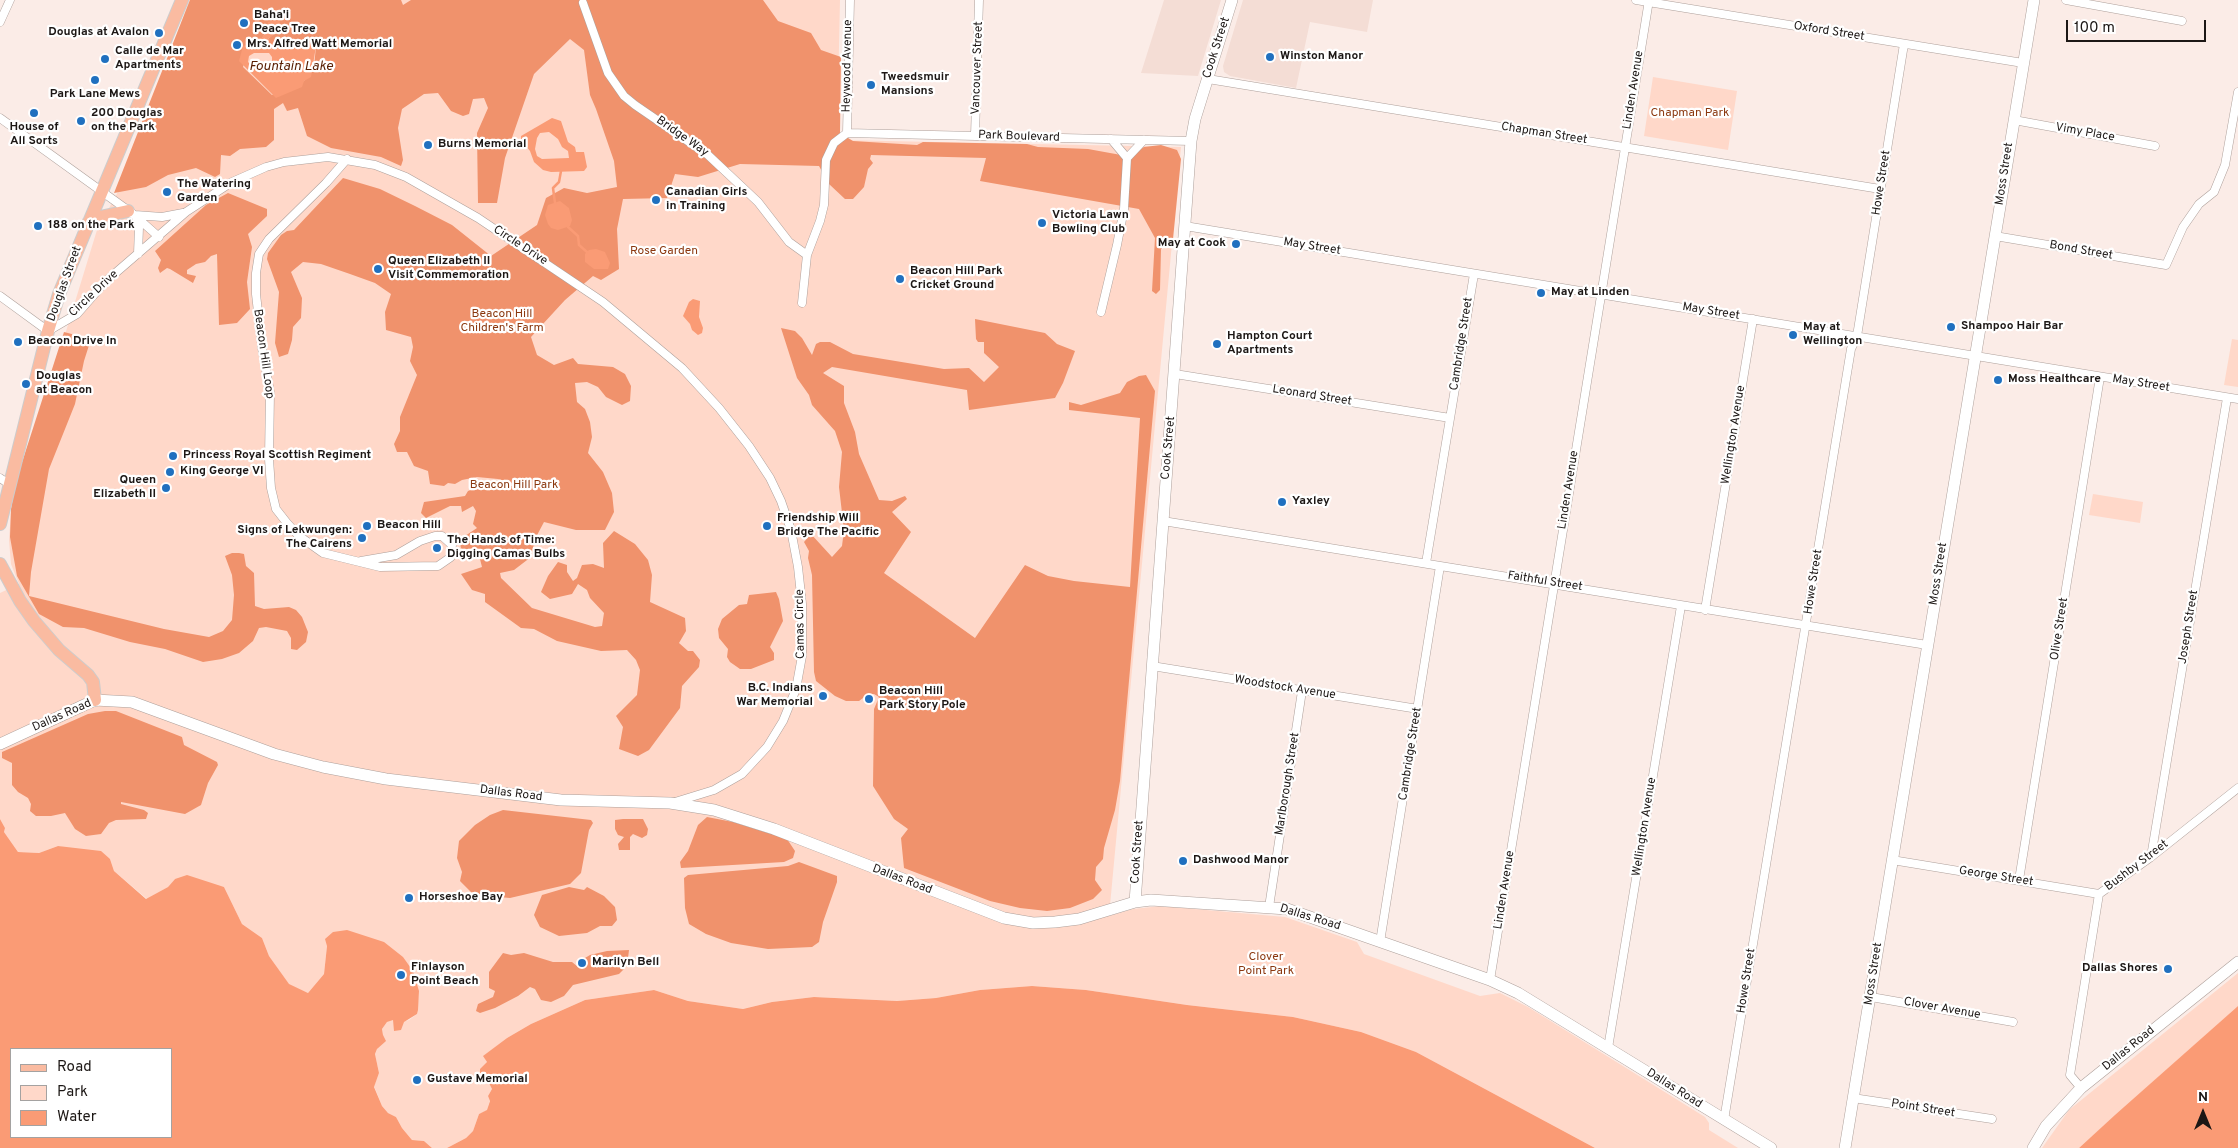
<!DOCTYPE html>
<style>
body{margin:0}
#map{position:relative;width:2238px;height:1148px;overflow:hidden;background:#fbece7;font-family:Overpass,sans-serif}
canvas{display:block}
.legend{position:absolute;left:10px;top:1048px;width:162px;height:90px;box-sizing:border-box;background:#fff;border:1px solid #a4a2a1;margin:0;padding:6px 9px;list-style:none;font-size:15px;color:#1c1715}
.legend li{display:flex;align-items:center;gap:10px;height:25px}
.legend b{width:25px;border:1px solid #a4a2a1}
.north{position:absolute;left:2178px;top:1088px;width:50px;height:50px;-webkit-text-stroke:4px #fff;paint-order:stroke;rotate:0deg;font-size:14px;font-weight:700;line-height:20px;text-align:center;color:#1c1715}
.north::after{content:'';display:block;margin:auto;width:18px;height:22px;background:#1c1715;clip-path:polygon(50% 0,100% 100%,50% 72%,0 100%)}
.scale{position:absolute;left:2066px;top:20px;width:140px;height:22px;box-sizing:border-box;border:2px solid #1c1715;border-top:0;padding-left:6px;font-size:15px;line-height:18px;white-space:nowrap;color:#1c1715;-webkit-text-stroke:4px #fff;paint-order:stroke}
</style>
<div id="map">
<canvas width="2238" height="1148"></canvas>
<ul class="legend">
<li><b style="height:6px;background:#fabba1"></b>Road</li>
<li><b style="height:14px;background:#ffd8c9"></b>Park</li>
<li><b style="height:14px;background:#fa9b75"></b>Water</li>
</ul>
<div class="north">N</div>
<div class="scale">100 m</div>
</div>
<script>
const ctx = document.querySelector('canvas').getContext('2d');
ctx.lineJoin = 'round';
function fill(path, color) {
  ctx.fillStyle = color;
  ctx.fill(path, 'evenodd');
}
function toPath(rows) {
  const path = new Path2D();
  for (const r of rows) {
    path.moveTo(r[0], r[1]);
    for (let i = 2; i < r.length; i += 2) path.lineTo(r[i], r[i + 1]);
  }
  return path;
}
function trace(path, color, width, dash) {
  ctx.strokeStyle = color;
  ctx.lineWidth = width;
  ctx.lineCap = dash ? 'butt' : 'round';
  ctx.setLineDash(dash || []);
  ctx.stroke(path);
}
function drawText(font, color, halo, rows, align = 'center') {
  ctx.font = font + ' Overpass,sans-serif';
  ctx.lineWidth = 4.5;
  ctx.setLineDash([]);
  ctx.textBaseline = 'middle';
  ctx.strokeStyle = halo;
  ctx.fillStyle = color;
  for (const [text, x, y, turn = 0] of rows) {
    ctx.save();
    ctx.translate(x, y);
    ctx.rotate((+turn || 0) * Math.PI / 180);
    ctx.textAlign = isNaN(turn) ? turn : align;
    if (halo) ctx.strokeText(text, 0, 0);
    ctx.fillText(text, 0, 0);
    ctx.restore();
  }
}
fill(toPath([
 [1164,0,1221,0,1198,76,1141,73],
 [1243,0,1373,0,1367,32,1310,22,1296,88,1230,76,1224,72,1223,66]
]), '#f4ddd5');
fill(toPath([
 [189,0,840,0,837,140,1181,147,1109,916,1133,909,1161,906,1285,917,1357,942,1364,954,1480,996,1500,993,1528,1007,1705,1117,1709,1123,1709,1130,1738,1148,1595,1148,1416,1052,1361,1032,1293,1017,1187,1005,1086,990,1032,986,980,990,936,998,897,1001,814,997,772,1002,743,1009,688,1001,654,990,585,1000,531,1024,507,1038,484,1056,487,1062,484,1068,492,1089,488,1096,490,1100,487,1111,479,1114,473,1131,466,1138,447,1148,432,1148,424,1141,412,1140,402,1128,396,1117,388,1113,382,1106,374,1086,379,1073,375,1054,383,1035,382,1029,387,1022,393,1019,394,1024,409,1020,417,1014,419,991,327,946,324,974,308,993,289,985,269,956,262,938,242,924,224,887,175,879,168,887,147,899,114,871,110,859,58,846,39,853,18,852,4,832,5,828,0,819,0,593,19,584,11,564,9,540,11,511,97,230,131,168],
 [1653,77,1737,91,1728,150,1644,136],
 [2232,339,2238,340,2238,387,2224,385],
 [2093,494,2143,502,2140,523,2089,515],
 [2238,973,2238,1006,2079,1148,2042,1148,2069,1110]
]), '#ffd8c9');
fill(toPath([
 [190,0,401,0,403,5,411,0,763,0,778,21,811,33,821,50,841,57,840,133,853,141,917,145,923,142,1027,144,1038,147,1088,149,1121,155,1133,154,1144,147,1161,145,1177,150,1181,159,1173,239,1161,249,1160,290,1156,294,1152,291,1155,238,1139,209,980,181,986,158,871,155,870,159,873,163,868,169,864,187,853,199,845,199,829,184,819,166,740,164,698,177,675,174,667,198,623,199,617,229,619,269,601,280,593,276,565,300,531,337,537,355,554,365,573,358,578,364,613,367,625,374,631,386,630,401,622,405,606,397,598,387,587,382,575,383,577,402,585,409,590,422,592,437,588,453,603,472,612,493,614,512,605,530,576,530,544,522,535,539,531,557,514,570,500,573,501,578,532,608,595,627,602,626,604,613,590,598,587,590,578,584,572,594,550,599,541,592,548,576,558,562,567,565,567,572,573,581,577,578,582,565,593,564,604,568,603,543,614,531,635,544,648,560,652,575,650,602,685,618,686,631,679,643,688,651,693,651,700,660,699,667,682,686,680,708,649,750,638,756,619,749,623,727,616,716,637,695,640,670,636,660,627,650,601,651,557,641,534,629,521,628,485,602,485,594,472,590,461,574,482,567,479,555,476,552,465,552,461,548,459,540,477,528,473,524,476,511,473,506,462,512,461,506,450,506,426,518,421,513,424,502,465,496,468,491,479,487,512,486,513,483,498,479,477,477,462,480,455,484,448,483,444,486,430,484,428,471,414,466,407,452,397,452,394,444,400,431,400,417,417,375,410,361,413,347,411,337,386,330,385,312,391,294,375,283,350,274,321,264,303,262,291,272,302,298,301,318,293,327,292,340,288,354,279,357,275,343,279,292,267,259,268,253,281,235,287,231,294,230,343,178,380,189,415,206,452,225,491,256,537,225,546,198,564,188,587,193,617,187,614,161,596,109,590,95,584,50,570,39,534,74,505,158,497,203,478,203,477,133,488,108,484,98,473,99,469,114,463,116,451,111,438,93,424,94,402,109,398,128,403,160,401,166,381,157,331,148,307,136,298,108,287,111,283,103,274,109,274,140,266,147,240,149,230,156,221,155,220,174,215,177,196,168,168,175,146,187,114,193],
 [269,22,280,23,275,33,268,39,272,50,299,46,316,46,314,67,304,81,272,95,243,67,250,43,257,45,267,31],
 [228,193,267,209,267,216,248,234,252,247,247,282,250,309,237,323,219,325,217,254,211,256,205,262,196,264,187,270,187,274,196,276,193,283,170,269,167,268,160,273,158,268,161,260,155,251,206,205],
 [975,319,1045,333,1057,344,1075,351,1063,383,1055,398,969,410,967,390,832,367,823,373,844,386,844,403,855,432,859,454,879,500,892,501,905,496,907,499,892,512,911,532,884,573,975,638,1025,565,1048,576,1074,581,1130,587,1140,418,1069,410,1069,402,1081,405,1120,393,1127,382,1139,376,1146,375,1155,391,1120,781,1115,810,1104,848,1103,859,1096,867,1095,880,1102,890,1093,899,1070,908,1047,911,1020,908,990,901,904,868,901,838,908,829,894,819,873,786,874,709,879,697,874,694,867,695,859,701,846,701,835,696,816,681,814,672,812,575,808,558,809,551,804,542,811,534,832,557,842,546,844,530,839,487,842,452,835,431,812,405,809,395,797,378,781,328,795,331,802,338,812,355,816,344,820,342,830,342,853,354,944,369,969,368,984,382,999,367,984,353,984,342,978,342,976,339],
 [64,332,91,339,84,361,75,404,49,469,31,572,29,596,164,629,209,637,223,631,232,620,234,595,232,575,225,556,232,553,239,553,244,554,246,566,254,573,255,606,264,609,289,607,296,610,302,617,308,632,306,642,297,650,291,649,291,638,287,631,266,627,259,628,253,641,239,653,222,659,203,662,165,649,130,642,84,628,63,627,39,614,17,576,10,537,11,509,16,481],
 [776,592,779,599,783,621,770,647,774,653,774,660,751,669,740,669,730,662,727,657,728,649,719,638,718,629,722,619,739,605,747,604,749,595],
 [105,711,116,711,182,737,184,745,217,762,218,765,208,783,201,805,185,814,121,802,121,804,144,810,148,813,146,819,116,820,109,823,101,834,86,836,75,829,65,813,51,816,36,816,30,811,31,804,28,798,18,792,12,785,12,763,2,758,2,752,88,714],
 [503,810,591,820,593,823,589,830,581,873,570,884,510,898,488,896,471,892,460,881,462,872,457,858,459,841,475,825,490,815],
 [707,817,733,822,787,839,795,851,793,858,784,862,681,868,680,862,688,851,698,825],
 [623,819,643,819,648,829,647,835,642,838,633,834,630,837,630,850,619,850,618,844,624,837,618,835,615,829,615,820],
 [799,862,837,876,837,882,823,922,819,942,812,947,768,949,731,943,706,934,689,924,685,908,684,878,688,875,788,866],
 [569,887,584,890,587,887,604,896,615,907,617,920,612,926,600,926,587,933,559,936,540,927,534,915,542,895],
 [629,950,627,966,619,974,573,985,564,996,551,1002,541,1000,535,989,530,987,518,996,495,1008,480,1013,476,1011,478,1004,493,997,495,991,489,988,489,972,503,953,511,955,524,953,553,962,572,962,578,967,582,967,586,966,585,958,590,955,607,951]
]), '#f0926c');
fill(toPath([
 [279,18,280,23,275,34,268,39,272,50,295,47,312,41,316,46,311,77,304,81,302,87,276,98,239,61,243,46,250,43,257,44,267,31,268,22],
 [254,53,269,53,272,57,272,63,268,68,252,66,248,62,249,56],
 [552,118,561,121,568,142,575,147,576,152,584,152,587,167,584,171,551,172,543,170,534,162,530,151,521,140,521,136],
 [549,132,558,139,562,147,568,151,569,158,542,159,537,156,535,149,537,138,540,133],
 [560,201,569,208,572,220,570,226,558,230,551,228,548,224,545,215,548,205],
 [596,249,605,252,610,263,608,269,594,269,585,262,585,254,589,250],
 [693,299,700,301,699,317,703,328,702,333,698,335,692,330,690,324,683,316,689,302],
 [0,819,5,828,4,832,18,852,39,853,58,846,101,851,110,859,114,871,146,899,168,887,175,879,187,875,224,887,242,924,262,938,269,956,289,984,308,993,324,974,327,946,325,939,333,932,347,930,384,942,403,957,413,971,419,991,418,1010,417,1014,404,1022,401,1030,394,1031,393,1020,387,1022,382,1029,383,1035,386,1041,377,1049,375,1054,379,1073,374,1087,382,1106,388,1113,396,1117,402,1128,412,1140,424,1141,432,1148,0,1148],
 [11,1049,171,1049,171,1137,11,1137],
 [1032,986,1086,990,1187,1005,1293,1017,1361,1032,1416,1052,1595,1148,447,1148,466,1138,473,1131,479,1114,487,1110,490,1101,488,1096,492,1089,489,1083,485,1083,480,1077,480,1069,487,1062,483,1056,507,1038,531,1024,585,1000,654,990,688,1001,743,1009,772,1002,814,997,897,1001,936,998,980,990],
 [2238,1006,2238,1148,2079,1148,2115,1115]
]), '#fa9b75');
trace(toPath([
 [279,18,286,15],
 [555,203,553,188,559,182,561,171],
 [568,227,578,236,579,245,587,252]
]), '#fa9b75', 2.5);
const street = toPath([
 [1636,0,2023,63],
 [2066,0,2182,21],
 [583,3,608,73,624,96,635,105,708,155,758,202,789,242,807,255],
 [0,22,10,0],
 [1208,79,1880,189],
 [0,118,133,214,159,237],
 [2014,120,2155,146],
 [847,133,1191,141],
 [847,133,850,0],
 [975,136,979,0],
 [1111,139,1127,158],
 [347,159,326,183,269,239,259,254,256,273,256,294,262,348,270,392,269,459,271,488,276,509,287,523,299,536,323,553,380,567,438,566,451,557,452,545,442,536,435,536,420,541,396,555,361,561],
 [135,215,162,217,183,213],
 [136,216,139,227,138,254],
 [1185,226,2238,399],
 [1995,236,2166,265,2183,227,2199,204,2214,192,2225,165,2238,92],
 [0,296,48,331,77,314,105,282,186,212,232,182,266,167,284,162,328,157,375,165,406,177,478,218,603,302,682,368,719,408,749,446,770,478,781,501,791,530,798,567,802,604,802,656,796,689,783,721,767,747,742,774,714,790,675,802],
 [802,303,807,255,820,221,824,205,826,160,834,143,847,133],
 [1101,312,1117,245,1124,209,1127,158,1144,140],
 [1175,374,1450,418],
 [0,478,9,484],
 [1163,521,1927,645],
 [1426,563,1474,274],
 [1705,610,1753,319],
 [1152,666,1418,709],
 [2151,857,2227,398],
 [1892,860,2099,894],
 [2019,880,2100,377],
 [1269,907,1302,691],
 [1380,942,1440,566],
 [1490,980,1649,0],
 [1871,997,2013,1022],
 [1608,1048,1681,606],
 [2081,1088,2070,1075,2099,894,2151,857,2238,788],
 [1853,1098,1992,1119],
 [1724,1120,1851,349,1857,336,1904,44]
]);
const secondary = toPath([
 [0,744,95,700,132,702,274,754,323,767,386,779,561,800,670,803,714,810,774,829,1004,918,1033,923,1055,922,1079,919,1135,902,1151,900,1287,909,1490,980,1518,993,1771,1148],
 [1135,902,1191,141,1195,119,1232,0],
 [1845,1148,2034,0],
 [2033,1148,2046,1126,2081,1088,2238,962]
]);
const primary = toPath([
 [88,223,100,217,128,211],
 [0,524,48,331,59,294,182,0],
 [0,564,20,601,34,621,59,650,88,675,93,682,95,700]
]);
trace(street, '#aea09b', 9);
trace(secondary, '#aea09b', 12);
trace(primary, '#cdcccc', 14);
trace(street, '#fff', 8);
trace(secondary, '#fff', 11);
trace(primary, '#fabba1', 12);
for (const [x, y, r, color] of [
 [244,23,5,"#2070bf"],
 [159,33,5,"#2070bf"],
 [237,45,5,"#2070bf"],
 [1270,57,5,"#2070bf"],
 [105,59,5,"#2070bf"],
 [95,80,5,"#2070bf"],
 [871,85,5,"#2070bf"],
 [34,113,5,"#2070bf"],
 [81,121,5,"#2070bf"],
 [428,145,5,"#2070bf"],
 [167,192,5,"#2070bf"],
 [656,200,5,"#2070bf"],
 [1042,223,5,"#2070bf"],
 [38,226,5,"#2070bf"],
 [1236,244,5,"#2070bf"],
 [378,269,5,"#2070bf"],
 [900,279,5,"#2070bf"],
 [1541,293,5,"#2070bf"],
 [1951,327,5,"#2070bf"],
 [1793,335,5,"#2070bf"],
 [18,342,5,"#2070bf"],
 [1217,344,5,"#2070bf"],
 [1998,380,5,"#2070bf"],
 [26,384,5,"#2070bf"],
 [173,456,5,"#2070bf"],
 [170,472,5,"#2070bf"],
 [166,488,5,"#2070bf"],
 [1282,502,5,"#2070bf"],
 [367,526,5,"#2070bf"],
 [767,526,5,"#2070bf"],
 [362,538,5,"#2070bf"],
 [437,548,5,"#2070bf"],
 [823,696,5,"#2070bf"],
 [869,699,5,"#2070bf"],
 [1183,861,5,"#2070bf"],
 [409,898,5,"#2070bf"],
 [582,963,5,"#2070bf"],
 [2168,969,5,"#2070bf"],
 [401,975,5,"#2070bf"],
 [417,1080,5,"#2070bf"]
]) {
  const dot = new Path2D();
  dot.arc(x, y, r, 0, 2 * Math.PI);
  ctx.fillStyle = color;
  ctx.fill(dot);
  trace(dot, '#fff', 2);
}
drawText('bold 12px', '#1c1715', '#fff', [
 ["Baha'i",254,16],
 ["Peace Tree",254,30],
 ["Douglas at Avalon",149,33,"right"],
 ["Mrs. Alfred Watt Memorial",247,45],
 ["Calle de Mar",115,52],
 ["Apartments",115,66],
 ["Winston Manor",1280,57],
 ["Tweedsmuir",881,78],
 ["Mansions",881,92],
 ["Park Lane Mews",95,95,"center"],
 ["200 Douglas",91,114],
 ["on the Park",91,128],
 ["House of",34,128,"center"],
 ["All Sorts",34,142,"center"],
 ["Burns Memorial",438,145],
 ["The Watering",177,185],
 ["Garden",177,199],
 ["Canadian Girls",666,193],
 ["in Training",666,207],
 ["Victoria Lawn",1052,216],
 ["Bowling Club",1052,230],
 ["188 on the Park",48,226],
 ["May at Cook",1226,244,"right"],
 ["Queen Elizabeth II",388,262],
 ["Visit Commemoration",388,276],
 ["Beacon Hill Park",910,272],
 ["Cricket Ground",910,286],
 ["May at Linden",1551,293],
 ["Shampoo Hair Bar",1961,327],
 ["May at",1803,328],
 ["Wellington",1803,342],
 ["Hampton Court",1227,337],
 ["Apartments",1227,351],
 ["Beacon Drive In",28,342],
 ["Douglas",36,377],
 ["at Beacon",36,391],
 ["Moss Healthcare",2008,380],
 ["Princess Royal Scottish Regiment",183,456],
 ["King George VI",180,472],
 ["Queen",156,481,"right"],
 ["Elizabeth II",156,495,"right"],
 ["Yaxley",1292,502],
 ["Friendship Will",777,519],
 ["Bridge The Pacific",777,533],
 ["Beacon Hill",377,526],
 ["Signs of Lekwungen:",352,531,"right"],
 ["The Cairens",352,545,"right"],
 ["The Hands of Time:",447,541],
 ["Digging Camas Bulbs",447,555],
 ["B.C. Indians",813,689,"right"],
 ["War Memorial",813,703,"right"],
 ["Beacon Hill",879,692],
 ["Park Story Pole",879,706],
 ["Dashwood Manor",1193,861],
 ["Horseshoe Bay",419,898],
 ["Marilyn Bell",592,963],
 ["Finlayson",411,968],
 ["Point Beach",411,982],
 ["Dallas Shores",2158,969,"right"],
 ["Gustave Memorial",427,1080]
], 'left');
drawText('12px', '#1c1715', '#fff', [
 ["Oxford Street",1829,32,9],
 ["Cook Street",1217,48,-72],
 ["Heywood Avenue",848,66,-89],
 ["Vancouver Street",978,68,-88],
 ["Linden Avenue",1634,90,-81],
 ["Vimy Place",2085,133,10],
 ["Chapman Street",1544,134,9],
 ["Bridge Way",682,137,35],
 ["Park Boulevard",1019,137,2],
 ["Moss Street",2005,174,-81],
 ["Howe Street",1882,183,-81],
 ["Circle Drive",520,246,33],
 ["May Street",1312,247,9],
 ["Bond Street",2081,251,10],
 ["Douglas Street",65,284,-70],
 ["Circle Drive",94,294,-43],
 ["May Street",1711,312,9],
 ["Cambridge Street",1462,344,-81],
 ["Beacon Hill Loop",263,354,82],
 ["May Street",2141,384,9],
 ["Leonard Street",1312,396,9],
 ["Wellington Avenue",1734,435,-81],
 ["Cook Street",1169,448,-85],
 ["Linden Avenue",1569,490,-81],
 ["Moss Street",1939,574,-81],
 ["Faithful Street",1545,582,9],
 ["Howe Street",1814,582,-81],
 ["Camas Circle",801,624,-91],
 ["Joseph Street",2189,627,-81],
 ["Olive Street",2060,629,-81],
 ["Woodstock Avenue",1285,688,9],
 ["Dallas Road",62,716,-24],
 ["Cambridge Street",1411,754,-81],
 ["Marlborough Street",1288,784,-81],
 ["Dallas Road",511,794,7],
 ["Wellington Avenue",1645,827,-81],
 ["Cook Street",1138,852,-86],
 ["Bushby Street",2137,866,-37],
 ["George Street",1996,877,9],
 ["Dallas Road",902,880,21],
 ["Linden Avenue",1505,890,-81],
 ["Dallas Road",1310,918,17],
 ["Moss Street",1874,974,-81],
 ["Howe Street",1747,981,-81],
 ["Clover Avenue",1942,1009,10],
 ["Dallas Road",2129,1049,-39],
 ["Dallas Road",1674,1089,32],
 ["Point Street",1923,1109,9]
]);
drawText('12px', '#8b380f', '#fff', [
 ["Chapman Park",1690,114],
 ["Rose Garden",664,252],
 ["Beacon Hill",502,315],
 ["Children's Farm",502,329],
 ["Beacon Hill Park",514,486],
 ["Clover",1266,958],
 ["Point Park",1266,972]
]);
drawText('italic 14px', '#591f03', '#fff', [
 ["Fountain Lake",291,67]
]);
</script>
